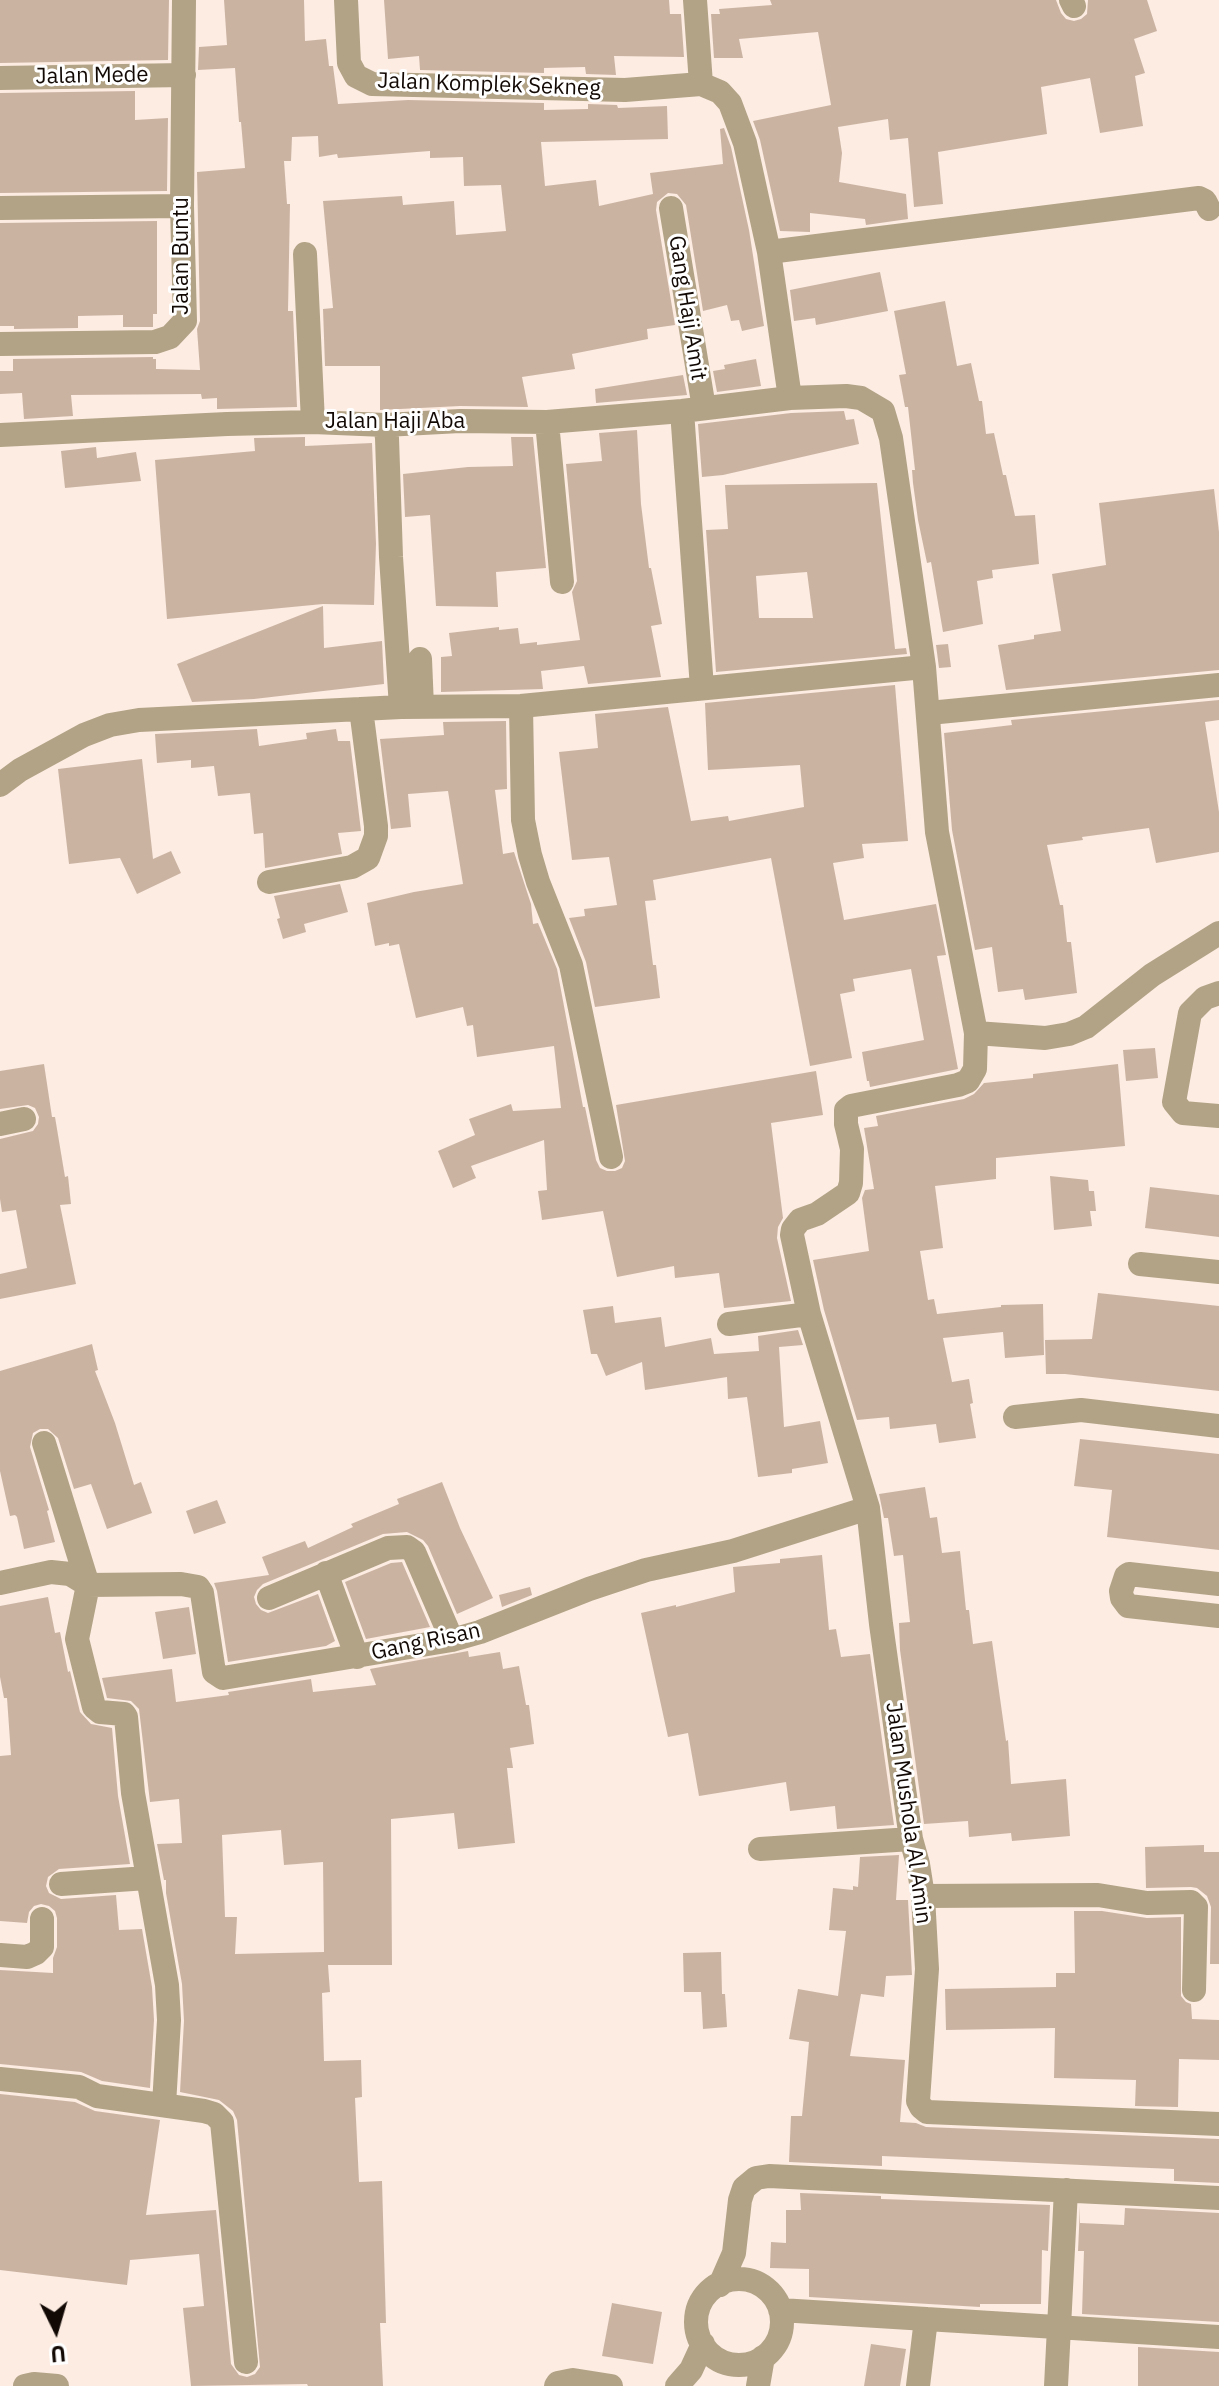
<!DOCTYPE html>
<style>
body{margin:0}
#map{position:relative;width:1219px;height:2386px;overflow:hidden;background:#fcece2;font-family:"IBM Plex Sans",sans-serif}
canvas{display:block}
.north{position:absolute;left:16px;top:2290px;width:80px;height:80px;-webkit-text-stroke:6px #fff;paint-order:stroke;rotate:175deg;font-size:22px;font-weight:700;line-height:32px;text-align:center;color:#120905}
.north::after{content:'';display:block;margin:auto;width:28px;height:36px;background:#120905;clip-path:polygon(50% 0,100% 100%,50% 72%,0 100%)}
</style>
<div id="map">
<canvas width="1219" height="2386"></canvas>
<div class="north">U</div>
</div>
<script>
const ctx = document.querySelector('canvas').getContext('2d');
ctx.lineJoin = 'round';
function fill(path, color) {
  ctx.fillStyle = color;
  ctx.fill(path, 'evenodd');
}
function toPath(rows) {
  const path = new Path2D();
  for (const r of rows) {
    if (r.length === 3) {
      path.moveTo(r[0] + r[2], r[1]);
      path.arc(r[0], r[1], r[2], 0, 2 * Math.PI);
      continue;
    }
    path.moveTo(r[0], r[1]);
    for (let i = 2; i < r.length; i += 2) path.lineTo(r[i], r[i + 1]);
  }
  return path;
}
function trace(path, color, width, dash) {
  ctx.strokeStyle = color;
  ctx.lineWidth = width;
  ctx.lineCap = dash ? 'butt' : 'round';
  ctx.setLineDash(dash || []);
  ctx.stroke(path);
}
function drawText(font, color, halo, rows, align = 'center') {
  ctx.font = font + ' "IBM Plex Sans",sans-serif';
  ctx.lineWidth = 6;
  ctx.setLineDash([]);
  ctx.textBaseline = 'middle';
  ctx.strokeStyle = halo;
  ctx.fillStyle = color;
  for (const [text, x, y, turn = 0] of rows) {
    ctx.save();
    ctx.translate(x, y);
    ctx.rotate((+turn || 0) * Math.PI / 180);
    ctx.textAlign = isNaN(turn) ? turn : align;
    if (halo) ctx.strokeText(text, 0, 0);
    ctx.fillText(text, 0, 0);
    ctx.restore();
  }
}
fill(toPath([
 [0,0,169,0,168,60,0,63],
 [224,0,304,0,305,41,326,39,329,66,333,66,338,104,408,100,544,103,544,110,588,109,588,104,617,105,618,108,667,106,668,139,541,142,545,186,596,180,599,206,653,194,650,173,723,164,720,129,724,128,731,147,749,230,764,326,742,331,739,320,731,321,727,305,703,311,686,205,677,194,668,193,657,202,656,210,675,325,647,329,648,339,572,354,575,369,522,377,528,407,460,406,380,410,380,366,325,366,323,309,333,308,323,201,402,196,403,205,454,201,456,235,506,231,501,185,464,186,463,157,430,158,430,151,338,158,337,154,319,157,318,136,292,137,291,161,284,161,287,204,290,204,288,311,293,311,297,407,217,409,217,398,202,399,201,394,71,395,73,416,24,419,22,393,0,394,0,371,13,371,13,359,153,357,153,359,156,359,156,369,200,370,197,329,200,321,197,172,245,168,241,122,239,122,235,68,198,70,199,47,227,45],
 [384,0,669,0,670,14,681,14,684,57,614,56,616,75,586,74,585,67,544,68,544,73,420,70,419,56,388,59],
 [770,0,1056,0,1061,13,1066,19,1074,21,1081,19,1087,14,1088,0,1147,0,1157,31,1134,39,1145,73,1135,76,1143,126,1100,133,1090,78,1041,87,1047,134,938,152,943,204,914,207,908,138,890,140,888,119,838,127,842,153,839,182,906,194,908,219,866,225,865,219,810,213,810,232,780,231,760,140,753,121,831,105,818,32,739,39,743,58,714,58,711,14,720,14,719,9,772,5],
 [135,91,135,120,168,118,167,191,0,193,0,93],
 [157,221,157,314,153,314,153,327,123,327,123,315,78,316,78,328,14,329,14,326,0,326,0,223],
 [880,272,888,311,816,325,815,318,794,321,790,290],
 [945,301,957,366,971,363,979,401,982,401,986,434,994,433,1003,475,1006,475,1015,516,1035,515,1039,564,992,570,993,578,977,581,983,624,943,632,931,562,927,563,918,520,913,483,912,470,915,470,908,407,905,407,899,375,906,374,894,311],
 [756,359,761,386,717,392,713,371,725,369,724,365],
 [683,375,687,395,596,403,595,389],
 [844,411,846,420,854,419,859,444,723,475,702,477,698,424,791,413],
 [637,430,641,504,649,568,651,568,662,624,651,626,661,677,588,684,584,666,541,671,543,689,441,692,441,657,452,656,449,633,499,627,499,630,518,628,520,644,537,642,537,645,580,640,572,592,577,581,566,464,602,461,599,433],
 [305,437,305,446,372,443,376,544,374,605,323,604,167,619,155,460,255,451,254,438],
 [511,437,533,437,546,568,496,572,498,607,436,606,430,515,405,517,403,474,468,467,513,466],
 [96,447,97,458,136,452,141,481,65,488,61,451],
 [877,483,895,649,906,648,907,654,716,672,706,530,728,529,725,485],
 [807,572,813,618,759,618,756,576],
 [1214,489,1219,532,1219,670,1006,690,998,645,1034,639,1034,635,1061,631,1052,574,1106,565,1099,503],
 [323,606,324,648,382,641,384,684,254,699,192,702,177,664],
 [948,644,951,667,939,668,936,645],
 [895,685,908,841,862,844,864,858,833,863,844,920,936,904,946,955,937,956,958,1069,870,1087,869,1081,867,1081,862,1052,924,1040,911,969,853,979,855,991,840,994,852,1058,810,1066,771,858,653,880,656,900,645,901,653,965,656,965,660,998,595,1007,586,962,569,918,585,916,584,909,617,905,609,857,572,860,559,752,598,748,595,714,668,707,691,821,728,816,729,821,804,807,800,765,708,770,705,703],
 [1219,700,1219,720,1205,722,1219,812,1219,852,1156,863,1149,828,1082,837,1083,840,1047,845,1060,905,1063,905,1067,942,1071,942,1077,993,1025,1000,1023,989,998,992,992,947,975,950,952,830,944,733,1012,725,1011,720],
 [506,721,507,789,495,790,503,854,514,852,531,904,533,924,538,923,557,969,583,1107,585,1107,596,1160,600,1168,607,1171,615,1171,622,1168,625,1161,616,1105,816,1071,823,1115,771,1123,783,1218,778,1227,777,1238,791,1301,724,1308,719,1273,675,1278,674,1266,617,1277,603,1211,542,1220,538,1191,547,1190,544,1140,471,1166,476,1178,453,1188,438,1151,475,1135,469,1119,511,1104,513,1111,561,1108,554,1046,477,1057,473,1025,467,1026,463,1007,416,1018,399,944,389,946,389,943,375,946,367,903,414,892,463,884,448,791,408,794,411,827,391,829,380,739,444,735,443,722],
 [257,729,259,746,307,739,306,733,336,729,338,741,350,741,361,831,338,833,342,854,265,868,263,833,254,834,250,793,218,796,214,766,191,768,191,760,157,763,155,734],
 [142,759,153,859,171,851,181,873,137,894,120,858,69,864,58,769],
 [340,884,348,912,304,924,306,932,283,939,277,919,280,918,274,896],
 [1155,1048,1158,1078,1126,1081,1123,1050],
 [44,1064,52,1117,55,1117,65,1177,68,1176,71,1204,60,1205,76,1284,0,1299,0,1274,27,1268,16,1210,2,1212,0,1199,0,1139,33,1131,38,1124,39,1117,35,1108,28,1105,0,1109,0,1071],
 [1118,1064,1125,1146,996,1158,996,1179,935,1186,943,1248,920,1251,928,1300,934,1299,937,1314,1001,1307,1001,1305,1043,1304,1044,1355,1005,1358,1003,1332,943,1338,952,1382,969,1379,973,1403,970,1404,976,1438,939,1443,936,1424,890,1429,889,1417,857,1420,824,1310,813,1260,869,1251,862,1198,865,1190,874,1189,864,1128,878,1126,876,1116,964,1099,974,1094,984,1083,1033,1078,1033,1074],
 [1050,1176,1088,1180,1089,1191,1094,1191,1096,1211,1090,1211,1092,1226,1054,1230],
 [1150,1187,1219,1195,1219,1237,1145,1228],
 [1098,1293,1219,1306,1219,1391,1065,1374,1046,1374,1045,1340,1092,1339],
 [613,1306,615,1323,661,1317,665,1347,711,1338,714,1354,759,1351,758,1336,798,1330,803,1345,779,1347,784,1427,820,1421,828,1463,792,1469,792,1473,758,1477,747,1397,728,1399,727,1377,645,1390,642,1362,606,1376,597,1354,591,1354,583,1310],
 [92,1344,98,1370,95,1371,115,1423,134,1485,141,1482,152,1513,107,1529,91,1484,74,1489,58,1438,48,1429,40,1429,33,1433,30,1447,49,1510,47,1511,55,1542,24,1549,17,1517,15,1515,10,1516,0,1471,0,1371],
 [1080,1439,1219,1454,1219,1550,1107,1537,1112,1490,1074,1486],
 [442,1482,460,1528,493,1598,457,1614,428,1546,423,1540,407,1532,383,1534,263,1584,257,1590,254,1597,256,1604,261,1610,268,1613,318,1594,335,1641,326,1646,228,1662,217,1591,214,1583,269,1575,262,1557,305,1541,308,1548,353,1527,351,1524,399,1504,397,1499],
 [925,1487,930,1518,937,1517,942,1553,960,1551,966,1610,969,1610,973,1644,992,1641,1006,1741,1008,1740,1011,1784,1066,1779,1070,1836,1012,1841,1011,1833,969,1837,968,1821,924,1824,900,1650,899,1623,910,1622,903,1555,894,1556,888,1518,884,1518,879,1494],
 [217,1500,226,1523,194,1534,186,1511],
 [822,1555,829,1630,836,1629,841,1657,870,1654,894,1825,837,1829,835,1806,790,1811,786,1782,699,1796,688,1733,668,1737,641,1613,676,1605,676,1607,735,1592,733,1567,780,1563,780,1559],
 [402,1562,430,1627,366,1639,345,1582,391,1563],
 [530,1587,532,1595,502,1607,499,1595],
 [48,1597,55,1633,60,1632,68,1672,70,1671,80,1712,91,1724,112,1728,118,1796,130,1864,59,1869,48,1877,46,1886,49,1893,61,1899,116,1895,119,1930,142,1929,152,1987,154,2020,150,2088,102,2081,81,2072,0,2064,0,1970,53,1973,53,1958,57,1947,57,1918,55,1911,49,1906,41,1904,34,1906,29,1912,27,1923,0,1921,0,1756,11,1755,7,1698,4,1698,0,1677,0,1606],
 [189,1607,196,1654,163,1659,155,1612],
 [468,1651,469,1657,500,1652,503,1669,519,1666,526,1705,529,1705,534,1744,510,1748,513,1768,507,1768,515,1843,458,1849,454,1813,391,1819,392,1965,328,1965,330,1992,322,1993,324,2061,361,2060,362,2097,355,2098,359,2182,382,2181,386,2323,380,2323,383,2386,308,2386,307,2384,191,2386,183,2308,204,2306,199,2254,130,2260,127,2285,0,2270,0,2094,75,2102,95,2111,160,2120,146,2215,216,2210,231,2364,239,2375,247,2377,255,2374,260,2367,237,2120,233,2111,219,2100,180,2092,184,2021,182,1984,166,1893,166,1880,164,1880,157,1844,182,1843,179,1799,150,1802,139,1709,131,1701,107,1698,102,1678,172,1669,176,1702,229,1695,228,1692,311,1679,313,1692,376,1685,370,1669],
 [281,1830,284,1865,323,1862,324,1952,235,1954,237,1917,225,1917,222,1835],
 [1204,1845,1204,1852,1219,1852,1219,1964,1210,1964,1211,1907,1207,1896,1197,1888,1191,1887,1146,1888,1145,1847],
 [899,1855,896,1900,908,1900,912,1975,886,1976,884,1997,861,1994,850,2056,905,2060,900,2122,916,2123,926,2127,1219,2139,1219,2183,1174,2181,1174,2169,1126,2167,882,2156,882,2166,789,2162,791,2116,802,2116,809,2042,789,2039,798,1989,838,1996,846,1931,829,1930,833,1888,853,1890,853,1886,858,1887,860,1857],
 [1074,1911,1102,1911,1147,1918,1181,1917,1181,1996,1186,2002,1191,2004,1192,2019,1219,2020,1219,2060,1179,2059,1178,2107,1135,2106,1136,2080,1054,2078,1055,2028,946,2030,945,1989,1056,1987,1056,1973,1075,1973],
 [721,1952,722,1994,725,1994,727,2027,703,2029,701,1992,684,1992,683,1953],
 [800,2193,881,2196,881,2199,1050,2205,1048,2251,1042,2250,1041,2304,980,2304,980,2307,809,2297,809,2269,770,2268,771,2242,786,2243,786,2210,801,2210],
 [1080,2206,1080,2223,1124,2225,1125,2208,1219,2213,1219,2322,1082,2314,1084,2251,1078,2251],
 [612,2303,662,2312,653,2364,602,2356],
 [871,2344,906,2349,900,2386,864,2386],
 [1138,2347,1219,2352,1219,2386,1138,2386]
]), '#cbb3a2');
trace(toPath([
 [346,0,349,63,356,76,372,84,625,90,701,84,720,92,730,103,745,143,769,252,790,398],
 [695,0,701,84],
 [1071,0,1074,6],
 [0,78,184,75],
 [0,208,182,206],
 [671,208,704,408],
 [769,252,1199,198,1205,201,1209,209],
 [305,254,313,422],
 [0,344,155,342,170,337,185,321,182,206,184,0],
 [682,411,702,688],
 [547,422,562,582],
 [385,425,387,438,391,557,401,707],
 [0,435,227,424,313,422,385,425,460,421,547,422,682,411,790,398,846,396,861,398,883,411,891,438,924,667],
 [420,659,422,707],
 [521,706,523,820,530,855,538,882,571,965,611,1157],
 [929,713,1219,685],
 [0,785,20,770,84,735,110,725,139,720,401,707,521,706,924,667,937,832,976,1033,975,1069,968,1081,958,1085,851,1106,846,1110,846,1124,852,1149,851,1183,848,1193,817,1214,800,1220,793,1229,792,1235,809,1314,868,1508,881,1624,911,1839,918,1864,923,1896,927,1969,918,2101,921,2107,927,2112,1219,2124],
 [269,882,352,867,368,858,376,836,376,826,361,709],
 [1219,993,1205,998,1190,1013,1174,1102,1183,1113,1219,1116],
 [976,1033,1045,1038,1069,1034,1086,1027,1152,975,1219,933],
 [0,1124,24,1119],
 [1140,1264,1219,1272],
 [729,1324,809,1314],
 [1015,1417,1081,1410,1219,1426],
 [44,1443,88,1585,77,1639,94,1707,100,1712,124,1714,126,1717,133,1793,167,1985,169,2020,164,2105],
 [326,1573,357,1657],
 [0,1583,51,1572,70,1574,88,1585],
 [1219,1584,1129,1574,1126,1576,1121,1591,1122,1598,1128,1606,1219,1616],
 [88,1585,181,1584,198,1587,202,1593,214,1672,223,1678,452,1640,480,1632,589,1589,646,1570,733,1551,868,1508],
 [269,1598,388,1548,407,1547,414,1552,452,1640],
 [760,1849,911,1839],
 [61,1884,147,1878],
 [923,1896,1098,1895,1147,1903,1191,1902,1196,1907,1194,1990],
 [0,1955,27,1957,36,1953,42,1947,42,1919],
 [0,2079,79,2087,97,2096,204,2111,214,2114,222,2122,246,2362],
 [739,2322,43],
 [720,2285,734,2253,740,2200,744,2188,756,2178,769,2176,1219,2198],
 [780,2310,1219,2337],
 [25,2386,34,2384,57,2386],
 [556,2386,558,2383,573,2380,611,2386],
 [677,2386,691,2370,703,2344],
 [758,2386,763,2357],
 [918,2386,926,2319],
 [1056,2386,1066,2190]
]), '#b2a386', 24);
drawText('22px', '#120905', '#fff', [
 ["Jalan Mede",92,76,-1],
 ["Jalan Komplek Sekneg",489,85,2],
 ["Jalan Buntu",182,256,-90],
 ["Gang Haji Amit",687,308,81],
 ["Jalan Haji Aba",395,422],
 ["Gang Risan",426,1642,-12],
 ["Jalan Mushola Al Amin",908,1813,82]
]);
</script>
